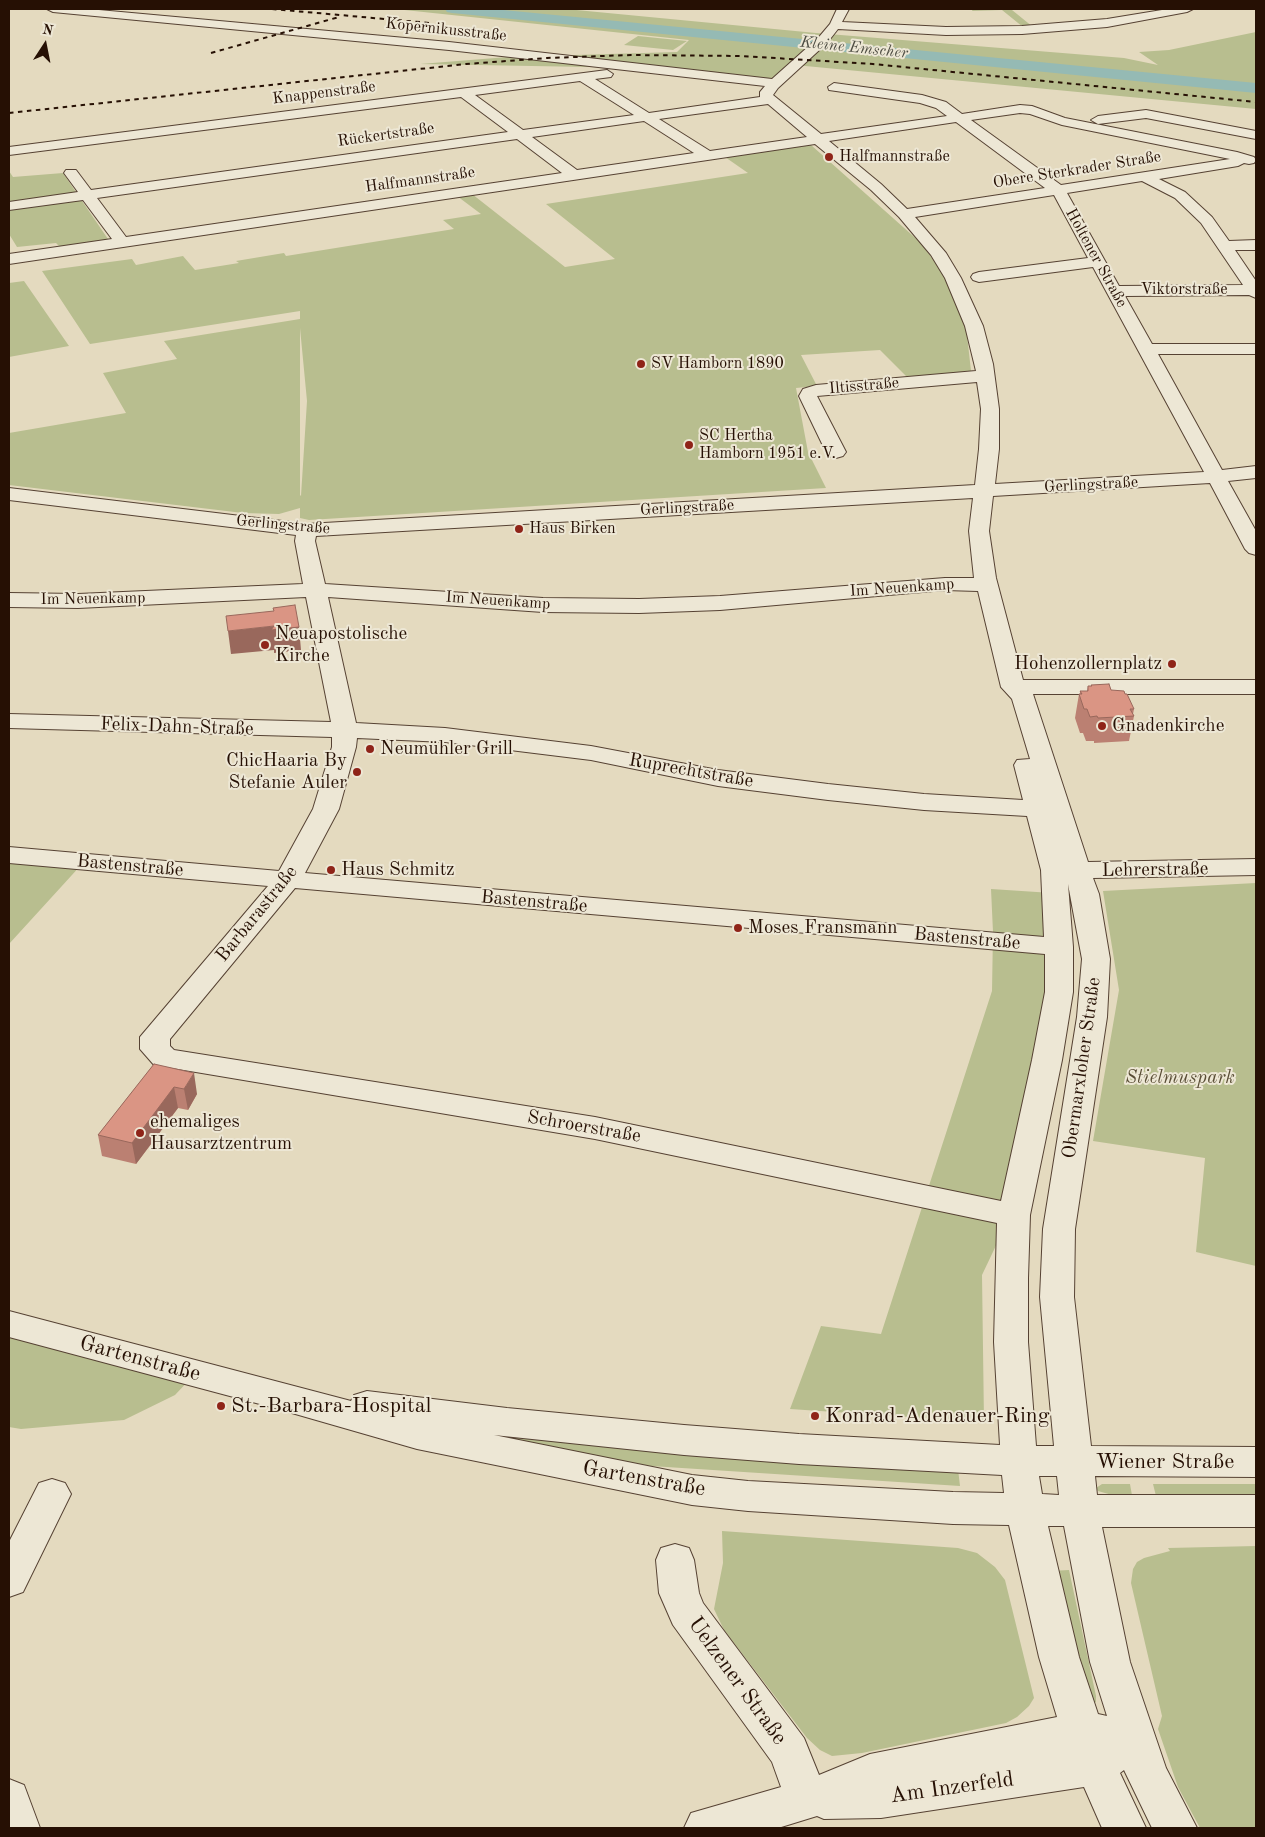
<!DOCTYPE html>
<meta charset="utf-8">
<style>
body{margin:0}
#map{position:relative;width:1265px;height:1837px;overflow:hidden;background:#e4dabf;font-family:"Old Standard TT",serif}
canvas{display:block}
.frame{position:absolute;inset:0;border:10px solid #261004;pointer-events:none}
.north{position:absolute;left:20px;top:20px;width:50px;height:50px;-webkit-text-stroke:4px #ede7d5;paint-order:stroke;rotate:11deg;font-size:14px;font-weight:700;line-height:20px;text-align:center;color:#261004}
.north::after{content:'';display:block;margin:auto;width:18px;height:22px;background:#261004;clip-path:polygon(50% 0,100% 100%,50% 72%,0 100%)}
</style>
<div id="map">
<canvas width="1265" height="1837"></canvas>
<div class="frame"></div>
<div class="north">N</div>
</div>
<script>
const ctx = document.querySelector('canvas').getContext('2d');
ctx.lineJoin = 'round';
function fill(path, color) {
  ctx.fillStyle = color;
  ctx.fill(path, 'evenodd');
}
function toPath(rows) {
  const path = new Path2D();
  for (const r of rows) {
    path.moveTo(r[0], r[1]);
    for (let i = 2; i < r.length; i += 2) path.lineTo(r[i], r[i + 1]);
  }
  return path;
}
function trace(path, color, width, dash) {
  ctx.strokeStyle = color;
  ctx.lineWidth = width;
  ctx.lineCap = dash ? 'butt' : 'round';
  ctx.setLineDash(dash || []);
  ctx.stroke(path);
}
function drawText(font, color, halo, rows, align = 'center') {
  ctx.font = font + ' "Old Standard TT",serif';
  ctx.lineWidth = 4;
  ctx.setLineDash([]);
  ctx.textBaseline = 'middle';
  ctx.strokeStyle = halo;
  ctx.fillStyle = color;
  for (const [text, x, y, turn = 0] of rows) {
    ctx.save();
    ctx.translate(x, y);
    ctx.rotate((+turn || 0) * Math.PI / 180);
    ctx.textAlign = isNaN(turn) ? turn : align;
    if (halo) ctx.strokeText(text, 0, 0);
    ctx.fillText(text, 0, 0);
    ctx.restore();
  }
}
fill(toPath([
 [395,9,566,9,816,33,1124,58,1158,65,1139,52,1169,50,1256,32,1256,109,795,65,776,83,644,68,420,64,508,57,677,52,689,40],
 [973,9,1026,9,1012,10,1033,27,1023,27,1002,10,972,11],
 [638,36,687,41,673,50,624,45],
 [811,145,921,243,945,276,966,326,971,371,907,377,880,350,801,355,817,386,796,388,808,452,826,488,309,520,300,518,300,508,279,514,243,513,9,485,9,433,126,413,103,373,177,359,164,341,300,319,300,311,90,344,42,271,132,259,136,265,183,256,195,270,239,263,236,261,284,253,286,256,454,229,443,220,481,214,457,196,472,194,565,267,615,259,546,204,748,173,725,157],
 [300,328,307,401,301,496,300,495],
 [9,171,13,177,63,173,110,242,61,248,56,243,17,247,9,234],
 [24,281,69,346,9,357,9,283],
 [9,858,82,864,9,944],
 [1256,883,1256,1266,1196,1252,1205,1158,1093,1141,1119,990,1103,891],
 [991,889,1052,893,1055,949,1010,1216,982,1275,984,1422,790,1409,821,1326,881,1334,992,991,993,932],
 [9,1327,125,1359,193,1376,175,1395,124,1420,21,1429,9,1427],
 [443,1422,958,1469,960,1486,651,1466,525,1444],
 [1102,1484,1130,1484,1133,1501,1098,1491,1096,1488],
 [1153,1484,1256,1484,1256,1500,1157,1500],
 [722,1531,958,1548,977,1553,995,1567,1005,1580,1034,1698,1029,1706,1017,1717,1006,1723,862,1753,832,1756,820,1750,807,1738,724,1630,714,1609,723,1563],
 [1256,1546,1256,1828,1200,1828,1178,1787,1158,1729,1162,1716,1131,1583,1133,1569,1137,1562,1144,1558,1170,1551,1168,1548],
 [1069,1570,1096,1696,1096,1702,1094,1703,1051,1571]
]), '#b8be8f');
fill(toPath([
 [445,9,493,9,1256,83,1256,93,452,13,447,12,445,9]
]), '#95bab4');
const minor = toPath([
 [47,9,88,9,449,42,772,79,819,37,830,24,837,9,849,9,842,22,946,27,1022,26,1107,19,1168,9,1193,9,1187,12,1107,27,1022,34,946,35,838,29,827,43,778,88,773,95,821,134,947,116,936,108,920,103,829,90,828,87,834,83,922,95,946,102,962,114,1020,105,1032,106,1065,118,1237,152,1254,157,1256,160,1254,163,1249,164,1244,163,1238,166,1159,179,1185,192,1212,217,1229,241,1256,240,1256,250,1235,250,1256,281,1256,298,1249,295,1125,296,1152,344,1256,344,1256,354,1158,354,1222,470,1256,466,1256,478,1228,481,1256,531,1256,555,1249,553,1245,549,1210,483,993,496,989,531,996,578,1023,680,1256,680,1256,694,1033,694,1088,862,1256,859,1256,875,1093,878,1099,894,1110,959,1107,1017,1075,1229,1074,1297,1091,1446,1256,1447,1256,1477,1095,1476,1097,1495,1256,1495,1256,1527,1102,1527,1130,1662,1166,1768,1197,1828,1152,1828,1124,1770,1120,1773,1146,1828,1102,1828,1084,1787,881,1818,824,1819,817,1816,778,1828,684,1828,691,1813,781,1787,772,1762,673,1625,659,1593,656,1560,661,1548,675,1544,689,1548,694,1560,699,1593,703,1603,804,1738,819,1775,870,1754,1057,1717,1039,1657,1009,1525,953,1524,748,1511,692,1505,417,1449,271,1407,9,1337,9,1311,351,1401,354,1395,367,1391,507,1408,684,1425,799,1434,1000,1445,994,1342,997,1223,595,1139,154,1065,140,1049,140,1037,268,886,9,863,9,847,279,871,313,809,332,747,332,737,9,728,9,714,331,722,306,597,78,608,9,607,9,593,78,594,303,584,295,541,296,535,9,500,9,488,307,524,975,485,979,449,981,409,977,382,817,396,846,452,843,456,836,458,829,456,826,452,799,396,803,389,816,385,976,371,965,326,945,278,931,255,899,217,871,190,815,144,9,264,9,254,112,239,83,200,9,210,9,202,78,192,64,173,66,170,76,170,91,190,508,132,461,97,9,155,9,147,607,70,613,74,611,77,595,79,649,113,760,97,760,92,765,86,449,50,53,12,47,9],
 [580,81,634,115,523,130,475,95,580,81],
 [768,104,807,137,710,151,659,119,768,104],
 [1020,113,1030,114,1062,125,1230,159,1061,185,971,120,1020,113],
 [644,121,694,153,577,170,532,137,644,121],
 [956,122,1045,188,907,209,881,184,829,141,956,122],
 [517,139,562,173,126,237,97,198,517,139],
 [1142,181,1175,198,1201,223,1243,285,1119,286,1067,193,1142,181],
 [1054,195,1088,258,979,272,973,274,971,277,973,280,979,282,1093,267,1204,472,995,484,999,449,999,409,993,364,983,326,961,278,946,253,915,217,1054,195],
 [973,498,969,531,974,578,945,578,720,596,639,599,543,598,325,584,315,541,316,536,973,498],
 [945,590,978,591,1001,687,1012,699,1030,759,1017,760,1014,765,1023,800,924,794,828,784,718,770,591,746,445,728,356,723,328,597,543,612,639,613,720,610,945,590],
 [357,738,445,742,591,760,718,786,828,800,924,810,1027,816,1041,870,1044,937,305,873,339,809,356,747,357,738],
 [1068,884,1082,959,1077,1017,1043,1229,1040,1297,1054,1446,1036,1446,1028,1342,1028,1278,1030,1215,1062,1060,1073,992,1073,947,1068,884],
 [295,888,1045,954,1045,992,1032,1060,1001,1201,595,1117,174,1050,170,1046,170,1039,295,888],
 [494,1435,684,1455,799,1464,1002,1475,1004,1493,953,1492,748,1481,692,1475,494,1435],
 [1039,1476,1057,1476,1059,1495,1042,1494,1039,1476],
 [1048,1526,1064,1526,1090,1662,1107,1716,1098,1714,1079,1657,1048,1526],
 [1146,110,1256,131,1256,139,1146,118,1098,124,1091,120,1098,116,1146,110],
 [52,1479,65,1483,71,1494,23,1592,9,1597,9,1542,39,1483,52,1479],
 [9,1779,24,1785,40,1828,9,1828,9,1779]
]);
trace(minor, '#564233', 2);
fill(minor, '#ede7d5');
trace(toPath([
 [272,9,430,23],
 [211,53,339,17],
 [9,113,466,64,547,58,631,55,741,56,873,64,1256,102]
]), '#261004', 2, [4.5, 4.5]);
fill(toPath([
 [1091,685,1111,690,1134,709,1133,714,1134,716,1129,741,1094,743,1094,741,1086,741,1083,733,1080,733,1075,718,1079,694,1080,694,1080,691,1087,691,1088,686,1091,686],
 [154,1064,197,1094,188,1110,178,1108,136,1164,102,1156,98,1135]
]), '#bb8072');
fill(toPath([
 [274,626,299,627,301,650,274,653,274,650,231,654,228,631],
 [194,1073,197,1094,188,1110,184,1089],
 [174,1087,178,1108,136,1164,132,1143]
]), '#99685c');
const building = toPath([
 [295,605,299,627,271,630,274,626,228,631,226,616,274,611,273,608,295,605],
 [1109,684,1111,690,1124,691,1125,694,1127,694,1134,709,1130,709,1134,716,1098,718,1097,716,1090,717,1087,709,1084,709,1079,694,1082,694,1080,691,1088,691,1088,686,1092,686,1091,685,1109,684],
 [154,1064,194,1073,184,1089,174,1087,132,1143,98,1135,154,1064]
]);
fill(building, '#da9584');
trace(building, '#99685c', 1);
for (const [x, y, r, color] of [
 [829,157,5,"#8f2418"],
 [641,364,5,"#8f2418"],
 [689,445,5,"#8f2418"],
 [519,529,5,"#8f2418"],
 [265,645,5,"#8f2418"],
 [1172,664,5,"#8f2418"],
 [1102,726,5,"#8f2418"],
 [370,749,5,"#8f2418"],
 [357,772,5,"#8f2418"],
 [331,870,5,"#8f2418"],
 [738,928,5,"#8f2418"],
 [140,1133,5,"#8f2418"],
 [221,1406,5,"#8f2418"],
 [815,1416,5,"#8f2418"]
]) {
  const dot = new Path2D();
  dot.arc(x, y, r, 0, 2 * Math.PI);
  ctx.fillStyle = color;
  ctx.fill(dot);
  trace(dot, '#ede7d5', 2);
}
drawText('16px', '#261004', '#ede7d5', [
 ["Kopernikusstraße",446,30,6],
 ["Knappenstraße",324,93,-7],
 ["Rückertstraße",386,135,-8],
 ["Obere Sterkrader Straße",1077,170,-9],
 ["Halfmannstraße",420,180,-8],
 ["Holtener Straße",1096,258,61],
 ["Viktorstraße",1184,290],
 ["Iltisstraße",864,386,-5],
 ["Gerlingstraße",1091,485,-3],
 ["Gerlingstraße",687,508,-3],
 ["Gerlingstraße",283,525,5],
 ["Im Neuenkamp",902,588,-4],
 ["Im Neuenkamp",93,599,-1],
 ["Im Neuenkamp",498,601,4]
]);
drawText('italic 16px', '#4d4c42', '#ede7d5', [
 ["Kleine Emscher",854,48,6]
]);
drawText('16px', '#261004', '#ede7d5', [
 ["Halfmannstraße",839,157],
 ["SV Hamborn 1890",651,364],
 ["SC Hertha",699,436],
 ["Hamborn 1951 e.V.",699,454],
 ["Haus Birken",529,529]
], 'left');
drawText('19px', '#261004', '#ede7d5', [
 ["Neuapostolische",275,634],
 ["Kirche",275,656],
 ["Hohenzollernplatz",1162,664,"right"],
 ["Gnadenkirche",1112,726],
 ["Neumühler Grill",380,749],
 ["ChicHaaria By",347,761,"right"],
 ["Stefanie Auler",347,783,"right"],
 ["Haus Schmitz",341,870],
 ["Moses Fransmann",748,928],
 ["ehemaliges",150,1122],
 ["Hausarztzentrum",150,1144]
], 'left');
drawText('19px', '#261004', '#ede7d5', [
 ["Felix-Dahn-Straße",177,727,2],
 ["Ruprechtstraße",691,771,10],
 ["Bastenstraße",130,866,5],
 ["Lehrerstraße",1155,870,-1],
 ["Bastenstraße",534,902,5],
 ["Barbarastraße",257,914,-51],
 ["Bastenstraße",967,939,5],
 ["Obermarxloher Straße",1082,1068,-82],
 ["Schroerstraße",584,1127,10]
]);
drawText('italic 19px', '#594d35', '#ede7d5', [
 ["Stielmuspark",1180,1078]
]);
drawText('22px', '#261004', '#ede7d5', [
 ["Gartenstraße",140,1359,15],
 ["Wiener Straße",1165,1462],
 ["Gartenstraße",644,1479,10],
 ["Uelzener Straße",737,1681,54],
 ["Am Inzerfeld",952,1788,-8]
]);
drawText('22px', '#261004', '#ede7d5', [
 ["St.-Barbara-Hospital",231,1406],
 ["Konrad-Adenauer-Ring",825,1416]
], 'left');
</script>
